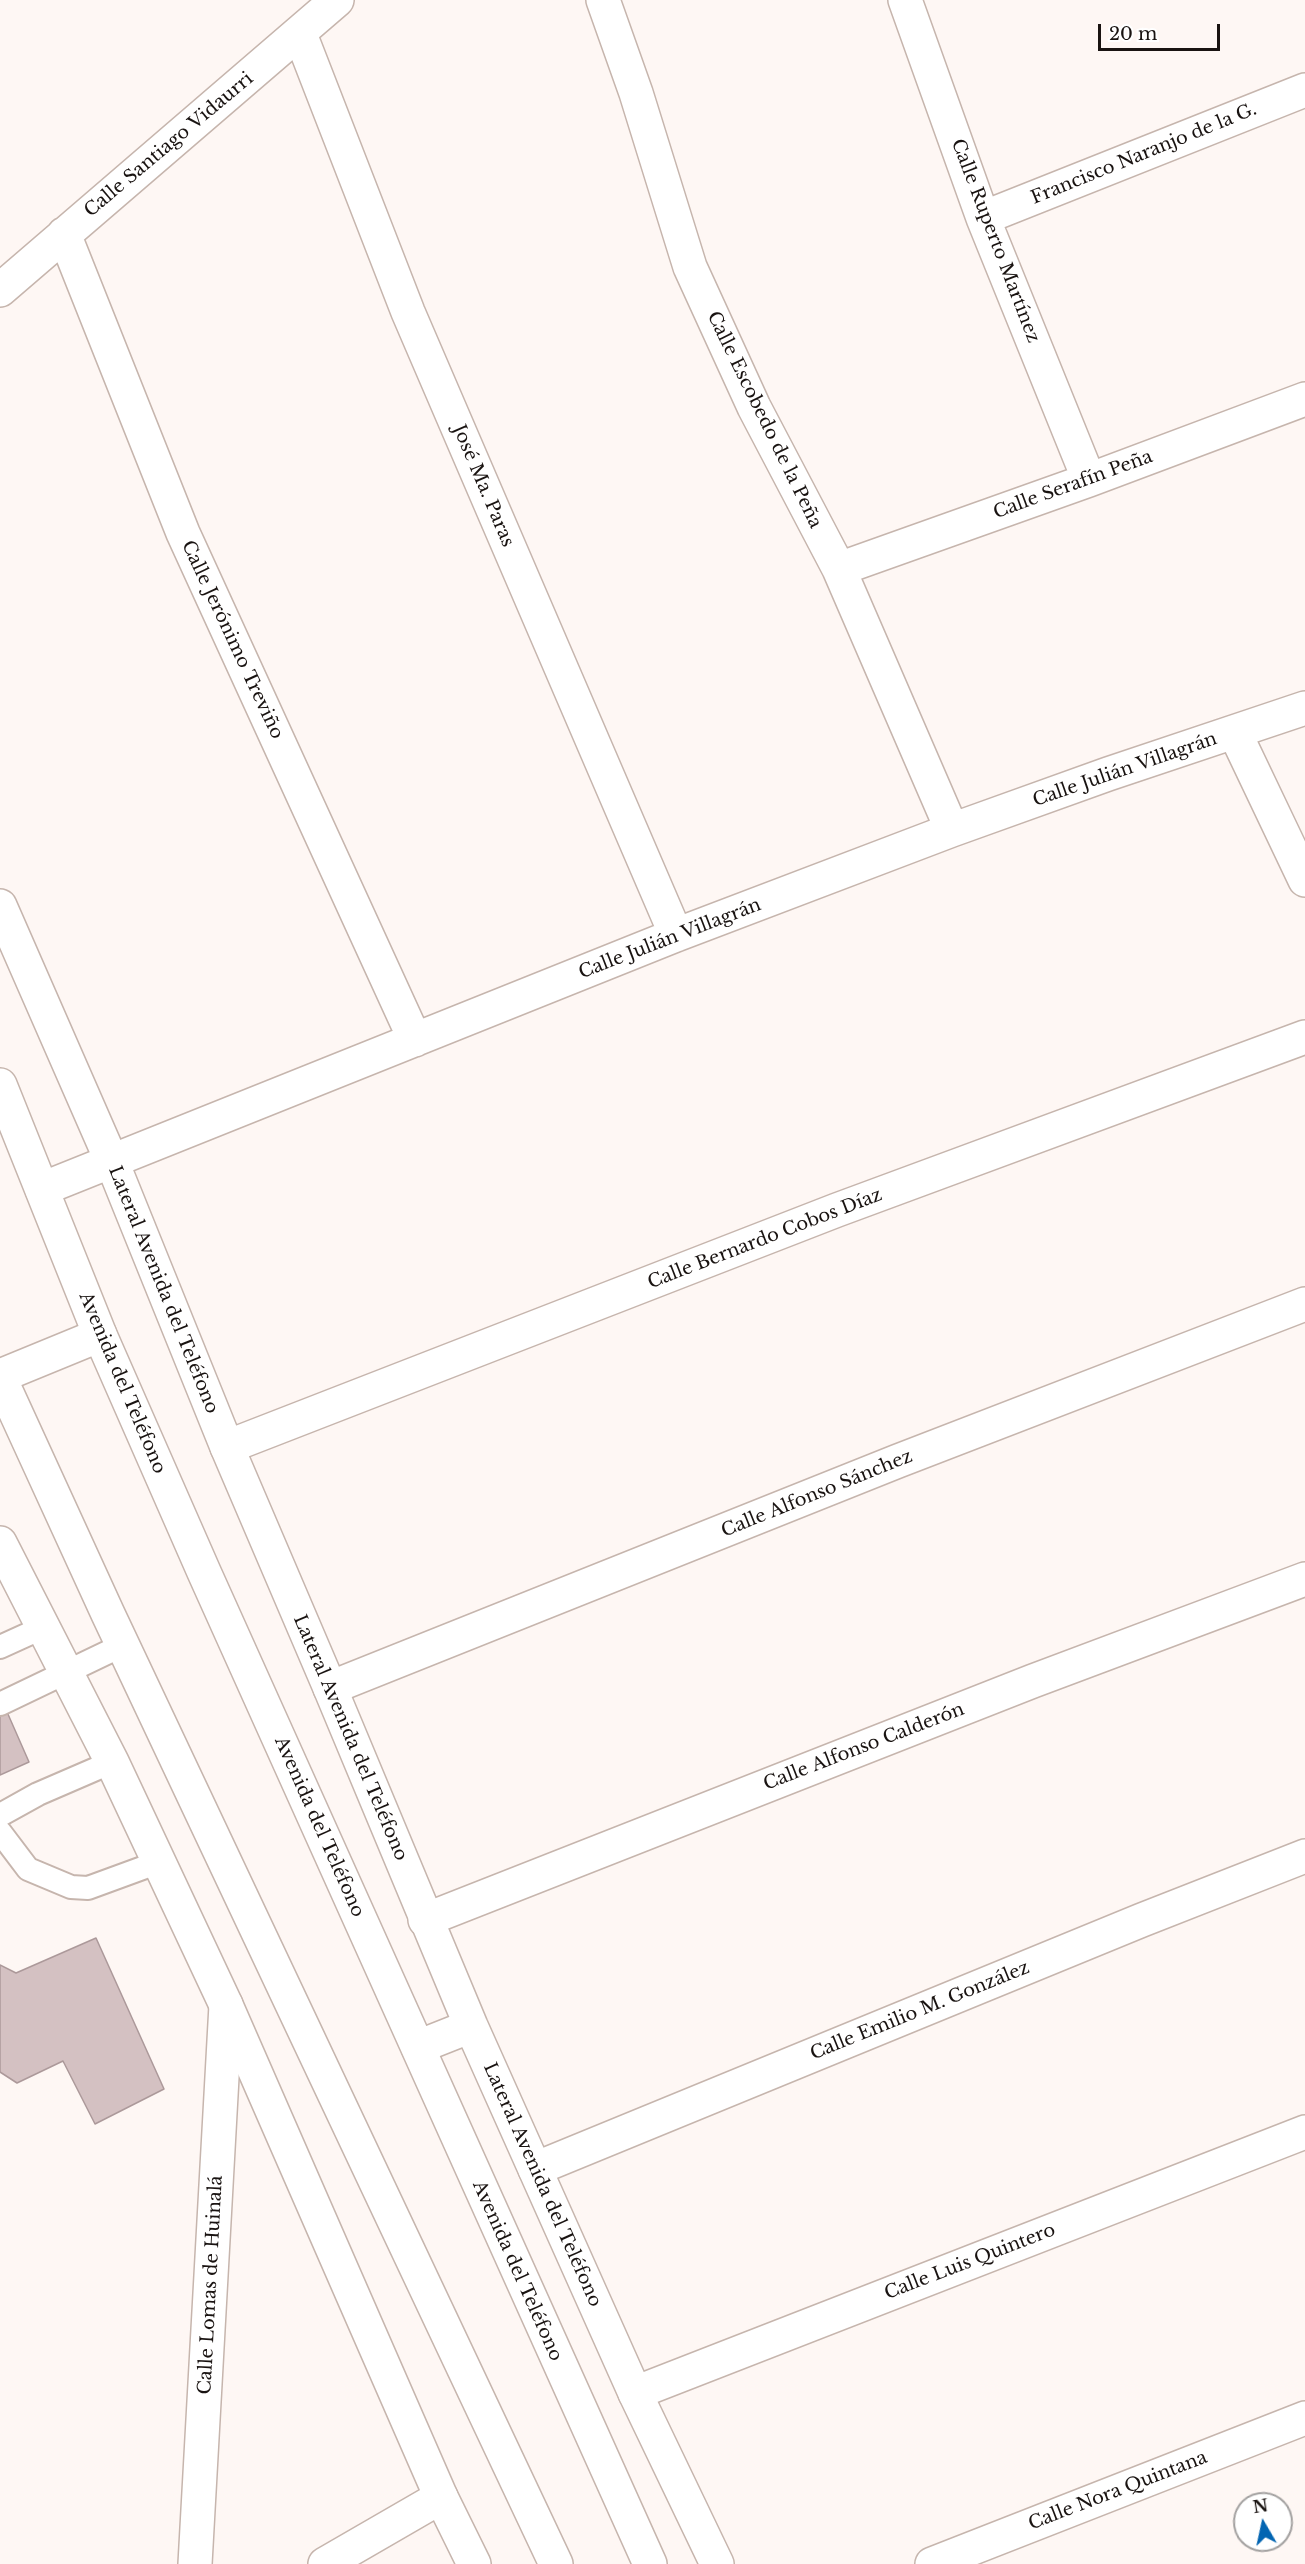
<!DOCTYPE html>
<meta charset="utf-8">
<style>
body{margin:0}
#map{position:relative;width:1305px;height:2564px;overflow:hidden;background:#fef7f4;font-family:"Libre Baskerville",serif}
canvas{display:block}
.north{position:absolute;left:1233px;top:2492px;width:60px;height:60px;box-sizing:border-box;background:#fff;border:2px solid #a3a1a0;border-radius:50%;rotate:351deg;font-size:16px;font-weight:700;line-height:24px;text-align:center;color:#191311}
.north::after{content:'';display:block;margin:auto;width:21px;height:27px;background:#0365b2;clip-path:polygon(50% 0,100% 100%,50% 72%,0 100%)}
.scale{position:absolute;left:1098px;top:24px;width:122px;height:27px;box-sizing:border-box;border:3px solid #191311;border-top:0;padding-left:8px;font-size:18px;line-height:21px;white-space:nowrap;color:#191311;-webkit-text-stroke:4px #fff;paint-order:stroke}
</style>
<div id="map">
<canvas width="1305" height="2564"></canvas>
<div class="north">N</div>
<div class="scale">20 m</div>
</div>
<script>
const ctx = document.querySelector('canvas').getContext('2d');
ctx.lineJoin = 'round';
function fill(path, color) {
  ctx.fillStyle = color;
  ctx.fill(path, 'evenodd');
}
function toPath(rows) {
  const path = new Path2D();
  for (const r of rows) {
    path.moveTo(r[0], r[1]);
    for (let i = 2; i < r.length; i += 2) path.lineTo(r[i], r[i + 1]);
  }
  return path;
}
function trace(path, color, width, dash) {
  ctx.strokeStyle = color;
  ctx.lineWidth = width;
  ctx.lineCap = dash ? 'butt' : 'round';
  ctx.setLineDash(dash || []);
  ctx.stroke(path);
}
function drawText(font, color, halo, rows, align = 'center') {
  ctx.font = font + ' "Libre Baskerville",serif';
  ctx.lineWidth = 6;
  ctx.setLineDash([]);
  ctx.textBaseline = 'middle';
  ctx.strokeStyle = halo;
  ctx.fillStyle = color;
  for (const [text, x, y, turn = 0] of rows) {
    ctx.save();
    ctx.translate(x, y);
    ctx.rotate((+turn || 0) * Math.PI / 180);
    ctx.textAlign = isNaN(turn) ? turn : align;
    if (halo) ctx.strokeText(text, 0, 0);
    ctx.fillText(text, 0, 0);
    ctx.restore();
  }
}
const building = toPath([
 [0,1696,29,1762,0,1775,0,1696],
 [96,1938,164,2089,95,2124,63,2061,17,2083,0,2072,0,1965,16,1973,96,1938]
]);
fill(building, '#d4c1c2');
trace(building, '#ac999a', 1.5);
const service = toPath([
 [0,1647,44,1627],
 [0,1704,123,1645],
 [0,1815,38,1794,112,1762],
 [0,1832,28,1869,71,1887,88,1888,159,1862]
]);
const minor = toPath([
 [603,0,636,93,690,267,754,407,839,569,952,830],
 [905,0,983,218,1089,480],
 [300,34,408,312,676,935],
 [983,218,1305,90],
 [64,234,183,533,415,1040],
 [0,290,337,0],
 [839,569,1089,480,1305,399],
 [1235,733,1305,880],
 [42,1189,676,935,952,830,1108,774,1305,708],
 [227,1447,837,1210,1305,1037],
 [330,1688,898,1461,1305,1304],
 [425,1920,1033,1681,1305,1579],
 [535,2169,1142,1920,1305,1856],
 [635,2393,1305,2132],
 [195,2564,226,2005],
 [325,2564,441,2497],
 [932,2564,1305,2418]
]);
const tertiary = toPath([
 [0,906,112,1162,227,1447,330,1688,471,2026,635,2393,717,2564],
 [0,1376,100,1335],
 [0,1543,112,1762,226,2005,441,2497,474,2564],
 [418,2047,471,2026]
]);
const secondary = toPath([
 [0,1085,100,1335,204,1572,650,2564],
 [0,1378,108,1614,556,2564]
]);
trace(service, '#c6b5ad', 26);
trace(minor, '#c6b5ad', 36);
trace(tertiary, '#c6b5ad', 36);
trace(secondary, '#c6b5ad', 36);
trace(service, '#fff', 22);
trace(minor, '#fff', 33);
trace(tertiary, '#fff', 33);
trace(secondary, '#fff', 33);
drawText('18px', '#191311', '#fff', [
 ["Calle Santiago Vidaurri",169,145,-40],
 ["Francisco Naranjo de la G.",1144,154,-22],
 ["Calle Ruperto Martínez",995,241,69],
 ["Calle Escobedo de la Peña",764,420,64],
 ["Calle Serafín Peña",1073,485,-20],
 ["José Ma. Paras",483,486,67],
 ["Calle Jerónimo Treviño",232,640,65],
 ["Calle Julián Villagrán",1125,770,-19],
 ["Calle Julián Villagrán",670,939,-21],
 ["Calle Bernardo Cobos Díaz",765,1239,-21],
 ["Lateral Avenida del Teléfono",163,1290,68],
 ["Avenida del Teléfono",122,1383,67],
 ["Calle Alfonso Sánchez",817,1494,-22],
 ["Lateral Avenida del Teléfono",350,1738,67],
 ["Calle Alfonso Calderón",864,1747,-21],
 ["Avenida del Teléfono",319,1827,66],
 ["Calle Emilio M. González",920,2011,-22],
 ["Lateral Avenida del Teléfono",542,2185,66],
 ["Calle Luis Quintero",970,2262,-21],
 ["Avenida del Teléfono",517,2271,66],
 ["Calle Lomas de Huinalá",211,2285,-87],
 ["Calle Nora Quintana",1118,2491,-21]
]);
</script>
